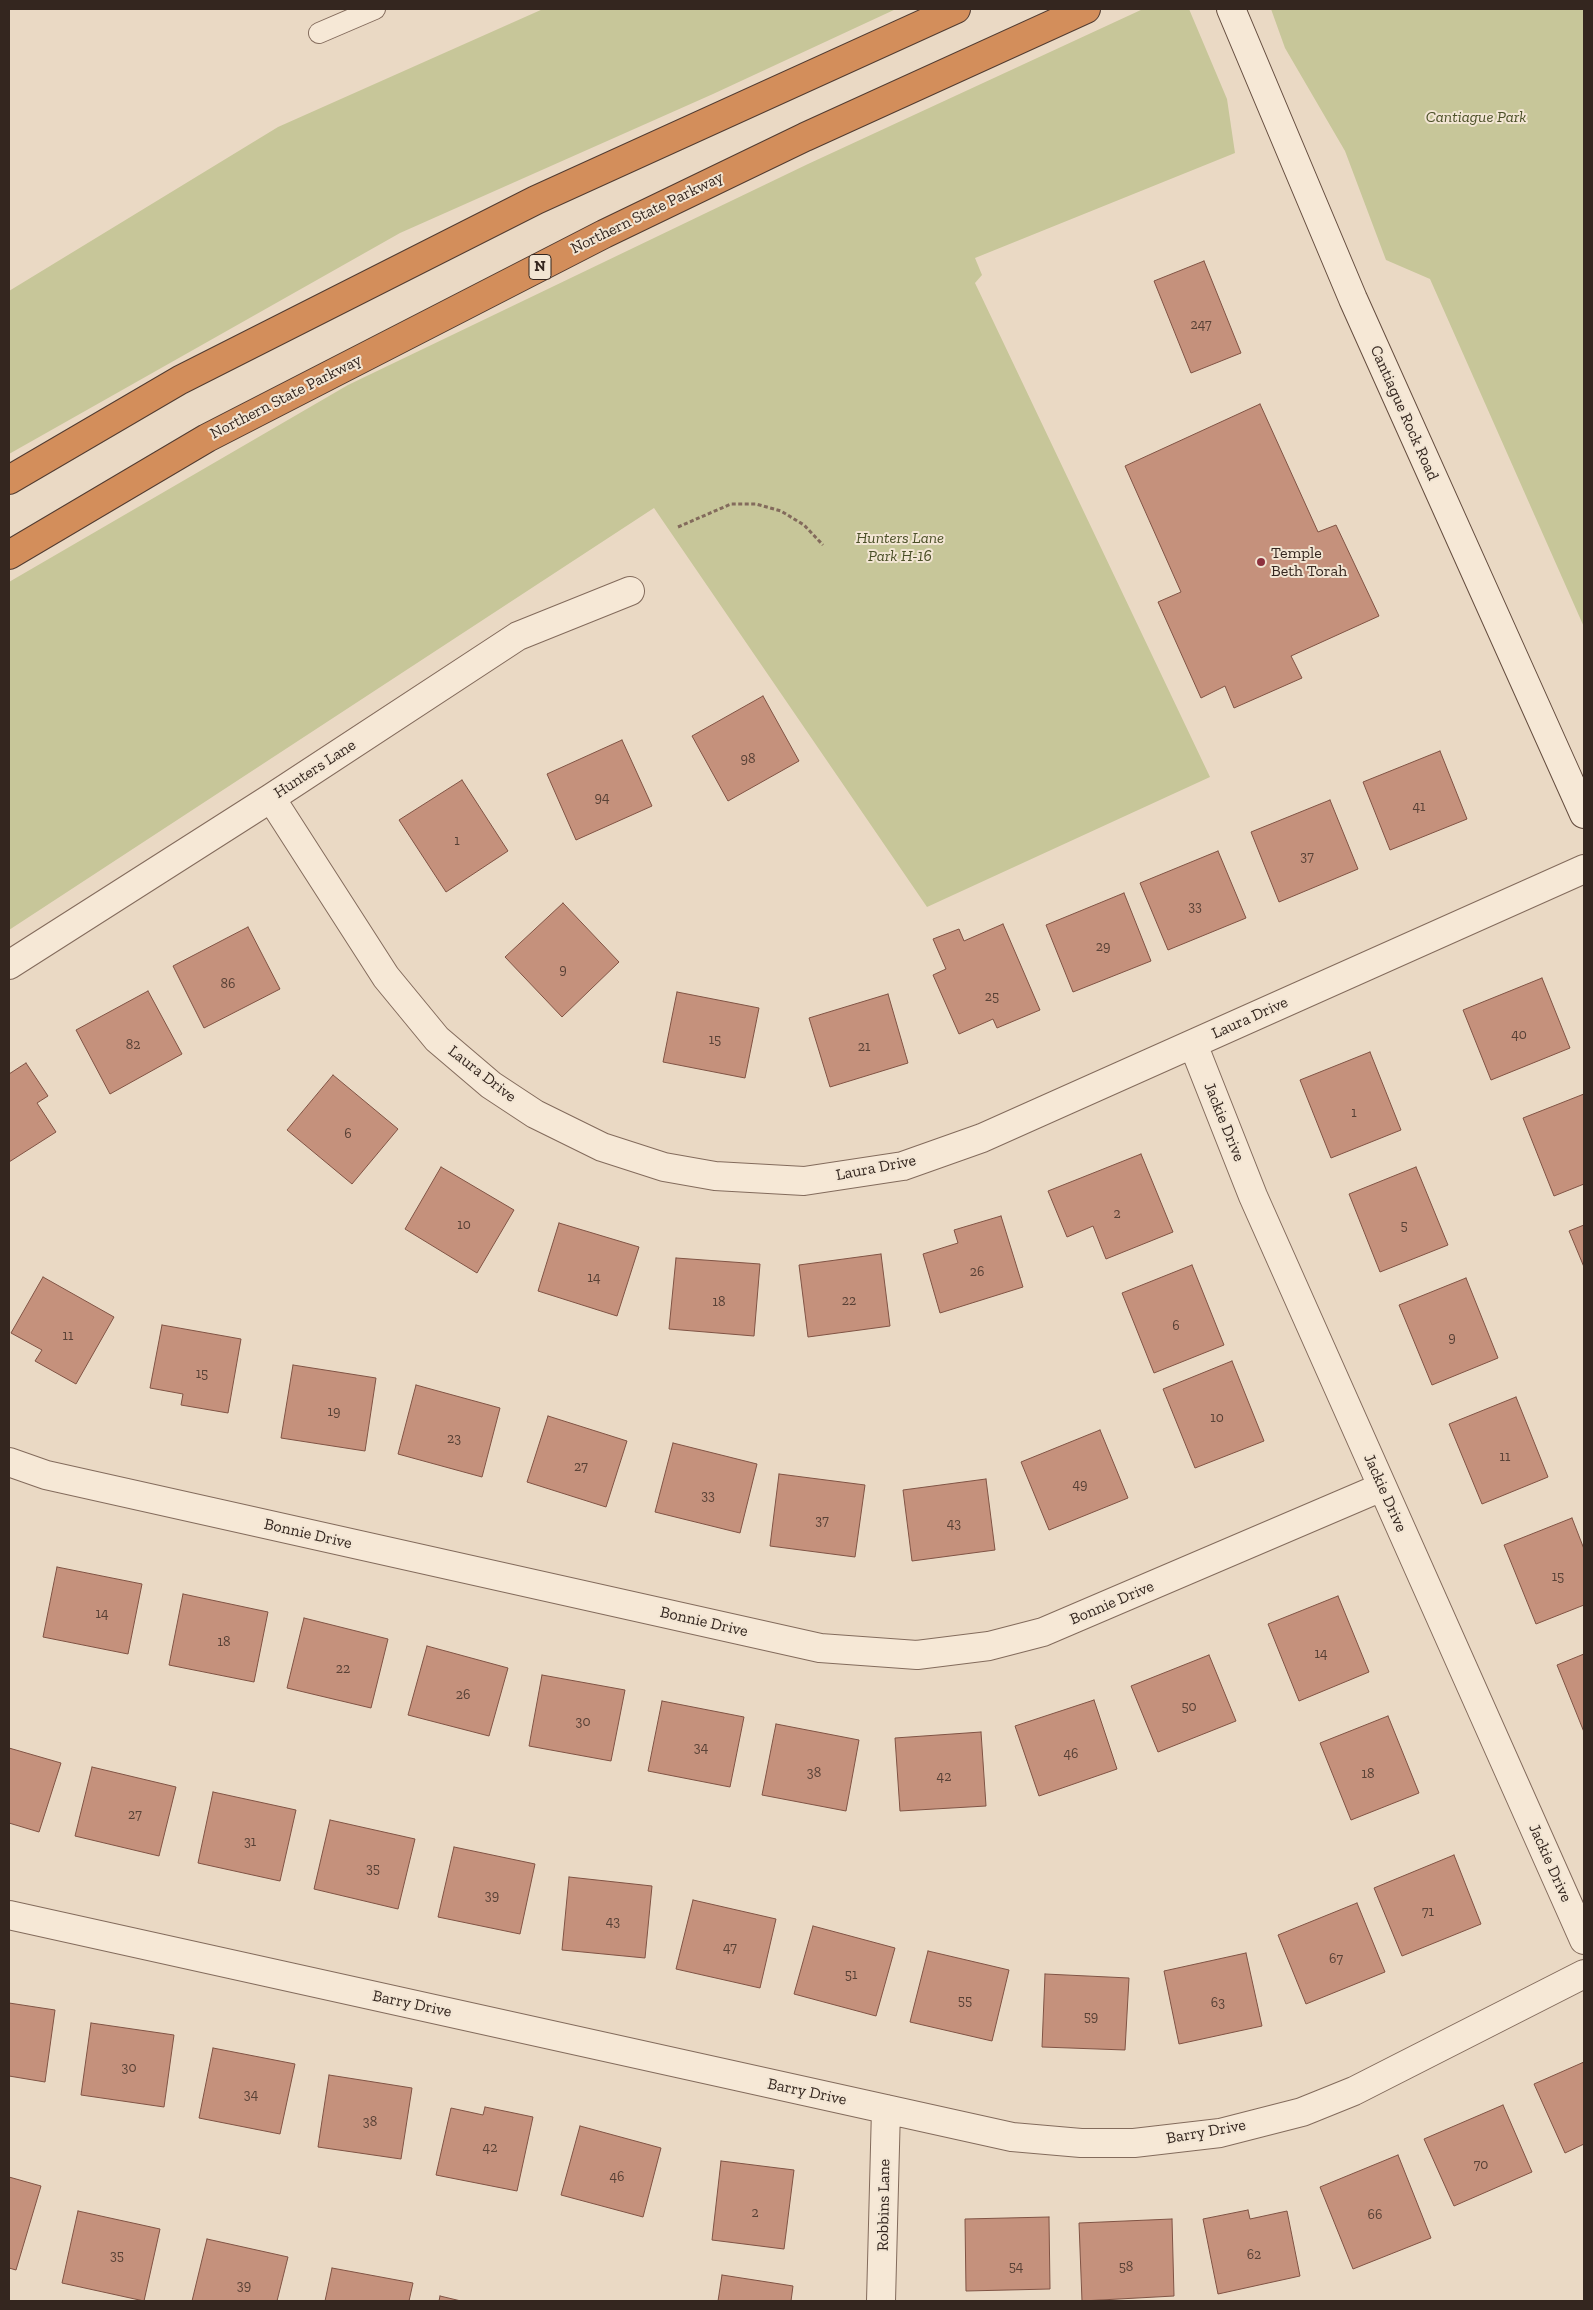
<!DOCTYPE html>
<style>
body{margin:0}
#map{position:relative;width:1593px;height:2310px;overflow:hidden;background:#ead9c4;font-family:"Zilla Slab",serif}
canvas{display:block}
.frame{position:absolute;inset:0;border:10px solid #34261f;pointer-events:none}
</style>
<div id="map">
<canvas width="1593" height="2310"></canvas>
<div class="frame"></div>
</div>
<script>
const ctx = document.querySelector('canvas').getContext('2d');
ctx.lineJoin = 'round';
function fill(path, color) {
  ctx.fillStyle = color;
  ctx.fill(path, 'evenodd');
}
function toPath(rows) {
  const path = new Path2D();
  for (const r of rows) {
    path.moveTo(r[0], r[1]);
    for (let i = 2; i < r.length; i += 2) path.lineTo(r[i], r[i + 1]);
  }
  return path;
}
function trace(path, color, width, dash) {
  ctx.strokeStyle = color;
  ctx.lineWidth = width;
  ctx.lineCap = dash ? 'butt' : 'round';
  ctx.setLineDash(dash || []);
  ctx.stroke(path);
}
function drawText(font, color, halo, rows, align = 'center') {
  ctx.font = font + ' "Zilla Slab",serif';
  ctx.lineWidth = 4;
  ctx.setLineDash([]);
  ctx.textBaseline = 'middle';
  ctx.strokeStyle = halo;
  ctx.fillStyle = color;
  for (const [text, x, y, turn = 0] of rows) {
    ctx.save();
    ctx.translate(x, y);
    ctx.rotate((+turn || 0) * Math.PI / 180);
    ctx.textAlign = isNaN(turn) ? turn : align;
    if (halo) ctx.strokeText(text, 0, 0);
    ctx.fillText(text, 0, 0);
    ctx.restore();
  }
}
fill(toPath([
 [543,9,896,9,713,94,400,233,9,454,9,291,278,127],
 [1143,9,1189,9,1227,99,1235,153,975,258,982,275,975,283,1210,777,927,907,654,508,9,930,9,582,348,385,808,164],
 [1271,9,1584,9,1584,627,1430,279,1386,260,1345,151,1285,48]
]), '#c7c699');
const building = toPath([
 [1204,261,1241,353,1191,373,1154,281,1204,261],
 [1260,404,1318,532,1336,525,1379,616,1291,656,1302,678,1234,708,1225,686,1201,698,1158,602,1181,592,1125,466,1260,404],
 [763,696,799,761,728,801,692,736,763,696],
 [622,740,652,806,576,840,547,774,622,740],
 [1440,751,1467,819,1390,850,1363,782,1440,751],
 [462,780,508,851,446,892,399,820,462,780],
 [1330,800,1358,869,1279,902,1251,832,1330,800],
 [1218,851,1246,918,1168,950,1140,883,1218,851],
 [1124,893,1151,961,1073,992,1046,925,1124,893],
 [563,903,619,962,562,1017,505,957,563,903],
 [1003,924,1040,1010,997,1028,993,1019,959,1034,933,975,946,969,933,939,959,929,964,941,1003,924],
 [248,927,280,989,204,1028,173,966,248,927],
 [1542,978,1570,1048,1491,1080,1463,1010,1542,978],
 [148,991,182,1054,110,1094,76,1030,148,991],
 [677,992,759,1008,745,1078,663,1062,677,992],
 [888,994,908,1063,830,1087,809,1018,888,994],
 [1370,1052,1401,1130,1331,1158,1300,1080,1370,1052],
 [26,1063,48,1096,37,1103,56,1132,9,1162,9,1074,26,1063],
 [333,1075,398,1129,352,1184,287,1130,333,1075],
 [1584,1094,1584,1184,1554,1196,1523,1118,1584,1094],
 [1141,1154,1173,1232,1106,1259,1093,1226,1067,1237,1048,1191,1141,1154],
 [441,1167,514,1210,477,1273,405,1229,441,1167],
 [1416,1167,1448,1245,1380,1272,1349,1194,1416,1167],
 [1001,1216,1023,1287,940,1313,923,1254,958,1243,954,1230,1001,1216],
 [559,1223,639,1247,617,1316,538,1291,559,1223],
 [1584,1225,1584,1267,1569,1231,1584,1225],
 [881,1254,890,1326,808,1337,799,1265,881,1254],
 [676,1258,760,1264,754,1336,669,1329,676,1258],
 [1192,1265,1224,1345,1154,1373,1122,1293,1192,1265],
 [43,1277,114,1317,76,1384,35,1361,42,1350,11,1333,43,1277],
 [1466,1278,1498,1358,1432,1385,1399,1305,1466,1278],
 [162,1325,241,1339,228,1413,181,1405,183,1394,150,1388,162,1325],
 [1232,1361,1264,1441,1195,1468,1163,1389,1232,1361],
 [293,1365,376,1378,365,1451,281,1438,293,1365],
 [416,1385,500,1408,482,1477,398,1454,416,1385],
 [1516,1397,1548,1477,1482,1504,1449,1424,1516,1397],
 [548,1416,627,1441,606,1507,527,1482,548,1416],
 [1100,1430,1128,1498,1049,1530,1021,1462,1100,1430],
 [673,1443,757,1464,740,1533,655,1512,673,1443],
 [779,1474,865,1485,855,1557,770,1546,779,1474],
 [986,1479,995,1550,912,1561,903,1490,986,1479],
 [1572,1518,1584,1549,1584,1605,1536,1624,1504,1545,1572,1518],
 [57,1567,142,1584,128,1654,43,1637,57,1567],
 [183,1594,268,1612,254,1682,169,1665,183,1594],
 [1338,1596,1369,1672,1299,1701,1268,1624,1338,1596],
 [304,1618,388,1639,371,1708,287,1688,304,1618],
 [427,1646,508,1668,489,1736,408,1715,427,1646],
 [1584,1654,1584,1732,1557,1665,1584,1654],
 [1209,1655,1236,1721,1158,1752,1131,1686,1209,1655],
 [542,1675,625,1690,611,1761,529,1746,542,1675],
 [1094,1700,1117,1769,1039,1796,1015,1726,1094,1700],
 [662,1701,744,1717,730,1787,648,1771,662,1701],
 [1388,1716,1419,1793,1351,1820,1320,1743,1388,1716],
 [776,1724,859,1740,846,1811,762,1795,776,1724],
 [981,1732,986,1806,900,1811,895,1738,981,1732],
 [9,1748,61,1763,39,1832,9,1823,9,1748],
 [92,1767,176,1787,159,1856,75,1836,92,1767],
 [213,1792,296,1810,280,1881,198,1863,213,1792],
 [330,1820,415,1839,398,1909,314,1889,330,1820],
 [454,1847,535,1864,520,1934,438,1917,454,1847],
 [1454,1855,1481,1924,1402,1956,1374,1888,1454,1855],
 [569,1877,652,1886,645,1958,562,1950,569,1877],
 [693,1900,776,1919,760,1988,676,1969,693,1900],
 [1357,1903,1385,1972,1306,2004,1278,1935,1357,1903],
 [813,1926,895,1948,876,2016,794,1994,813,1926],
 [928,1951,1009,1970,992,2041,910,2022,928,1951],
 [1246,1953,1262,2026,1179,2044,1164,1971,1246,1953],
 [1045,1974,1129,1978,1125,2050,1042,2047,1045,1974],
 [9,2003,55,2010,45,2082,9,2076,9,2003],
 [91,2023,174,2035,164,2107,81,2095,91,2023],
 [213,2048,295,2064,280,2134,199,2118,213,2048],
 [1584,2062,1584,2144,1565,2153,1534,2084,1584,2062],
 [329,2075,412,2088,401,2159,318,2147,329,2075],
 [1503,2105,1532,2172,1454,2206,1424,2139,1503,2105],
 [485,2107,533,2117,517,2191,436,2175,451,2108,483,2115,485,2107],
 [580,2126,661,2148,643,2217,561,2195,580,2126],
 [1398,2155,1431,2238,1353,2269,1320,2187,1398,2155],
 [721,2161,794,2170,784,2249,712,2240,721,2161],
 [9,2177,41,2186,16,2270,9,2268,9,2177],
 [1248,2210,1250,2219,1287,2211,1300,2276,1218,2294,1203,2219,1248,2210],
 [78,2211,160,2229,144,2301,62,2283,78,2211],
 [1049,2217,1050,2289,966,2291,965,2219,1049,2217],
 [1172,2219,1174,2296,1082,2301,1079,2223,1172,2219],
 [207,2239,288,2257,277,2301,192,2301,207,2239],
 [332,2268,413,2283,409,2301,325,2301,332,2268],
 [722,2275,793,2286,791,2301,718,2301,722,2275],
 [440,2296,461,2301,439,2301,440,2296]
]);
fill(building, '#c5917c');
trace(building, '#805344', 1);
const lane = toPath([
 [319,33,375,9]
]);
const street = toPath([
 [271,798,386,977,437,1039,491,1085,535,1114,602,1147,664,1167,715,1176,804,1181,903,1166,982,1138,1584,869],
 [9,965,271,798,518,636,630,591],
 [1193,1044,1253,1196,1584,1940],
 [9,1462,46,1475,820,1648,917,1655,989,1646,1043,1632,1382,1487],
 [9,1915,1012,2137,1081,2143,1134,2143,1220,2133,1302,2112,1354,2091,1584,1974],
 [881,2301,886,2109]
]);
const secondary = toPath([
 [1231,9,1353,299,1584,814]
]);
const highway = toPath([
 [9,480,180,380,536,200,956,9],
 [9,555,207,438,604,234,805,137,1086,9]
]);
trace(lane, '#836b5c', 22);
trace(street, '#836b5c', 30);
trace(secondary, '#654d3f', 30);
trace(highway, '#513b30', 30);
trace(toPath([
 [678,527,731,504,756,504,781,511,804,525,823,545]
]), '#836b5c', 3, [4, 2.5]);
trace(lane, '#f6e8d6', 20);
trace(street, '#f6e8d6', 28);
trace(secondary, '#f6e8d6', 28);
trace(highway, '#d38e5b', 28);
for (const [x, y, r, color] of [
 [1261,562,5,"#8d313e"]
]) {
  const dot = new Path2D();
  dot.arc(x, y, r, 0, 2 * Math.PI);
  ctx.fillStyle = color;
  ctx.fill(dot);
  trace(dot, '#f2e5d3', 2);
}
drawText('14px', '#584136', null, [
 ["247",1201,325],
 ["98",748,759],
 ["94",602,798],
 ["41",1419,807],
 ["1",457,841],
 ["37",1307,857],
 ["33",1195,907],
 ["29",1103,947],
 ["9",563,970],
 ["86",228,984],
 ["25",992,997],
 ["40",1519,1035],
 ["15",715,1040],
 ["82",133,1045],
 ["21",864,1047],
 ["1",1354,1113],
 ["6",348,1134],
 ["2",1117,1214],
 ["10",464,1225],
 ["5",1404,1226],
 ["26",977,1272],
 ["14",594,1278],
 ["22",849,1301],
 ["18",719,1302],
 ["6",1176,1326],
 ["11",68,1336],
 ["9",1452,1338],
 ["15",202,1374],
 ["19",334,1412],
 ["10",1217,1418],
 ["23",454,1439],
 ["11",1505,1457],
 ["27",581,1467],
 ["49",1080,1485],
 ["33",708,1496],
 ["37",822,1521],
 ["43",954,1524],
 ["15",1558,1577],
 ["14",102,1614],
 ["18",224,1642],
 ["14",1321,1654],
 ["22",343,1669],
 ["26",463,1695],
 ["50",1189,1707],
 ["30",583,1722],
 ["34",701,1748],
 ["46",1071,1754],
 ["38",814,1773],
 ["18",1368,1774],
 ["42",944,1777],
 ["27",135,1815],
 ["31",250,1842],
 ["35",373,1869],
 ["39",492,1896],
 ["71",1428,1912],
 ["43",613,1922],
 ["47",730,1948],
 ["67",1336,1959],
 ["51",851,1975],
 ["55",965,2001],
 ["63",1218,2003],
 ["59",1091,2017],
 ["30",129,2068],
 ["34",251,2095],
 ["38",370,2122],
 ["42",490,2148],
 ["70",1481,2165],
 ["46",617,2177],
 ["2",755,2213],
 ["66",1375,2215],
 ["62",1254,2255],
 ["35",117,2256],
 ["54",1016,2267],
 ["58",1126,2267],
 ["39",244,2286]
]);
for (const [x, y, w] of [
 [540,267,22]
]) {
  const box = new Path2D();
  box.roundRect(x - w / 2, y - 12.5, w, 25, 4);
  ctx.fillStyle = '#f2e5d3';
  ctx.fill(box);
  trace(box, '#34261f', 1);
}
drawText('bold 15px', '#34261f', null, [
 ["N",540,267]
]);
drawText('italic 16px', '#4a4f27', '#f2e5d3', [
 ["Cantiague Park",1476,117],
 ["Hunters Lane",900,538],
 ["Park H-16",900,556]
]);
drawText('16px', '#34261f', '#f2e5d3', [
 ["Northern State Parkway",647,213,-26],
 ["Northern State Parkway",286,397,-27],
 ["Cantiague Rock Road",1404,413,66],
 ["Hunters Lane",315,769,-33],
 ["Laura Drive",1250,1018,-24],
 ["Laura Drive",482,1074,38],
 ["Jackie Drive",1224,1122,68],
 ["Laura Drive",876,1168,-11],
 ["Jackie Drive",1385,1493,66],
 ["Bonnie Drive",308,1534,13],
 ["Bonnie Drive",1112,1603,-23],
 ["Bonnie Drive",704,1622,13],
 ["Jackie Drive",1550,1863,66],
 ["Barry Drive",412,2004,12],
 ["Barry Drive",807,2092,12],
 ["Barry Drive",1206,2132,-10],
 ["Robbins Lane",884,2205,-89]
]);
drawText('16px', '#34261f', '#f2e5d3', [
 ["Temple",1271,553],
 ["Beth Torah",1271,571]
], 'left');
</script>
